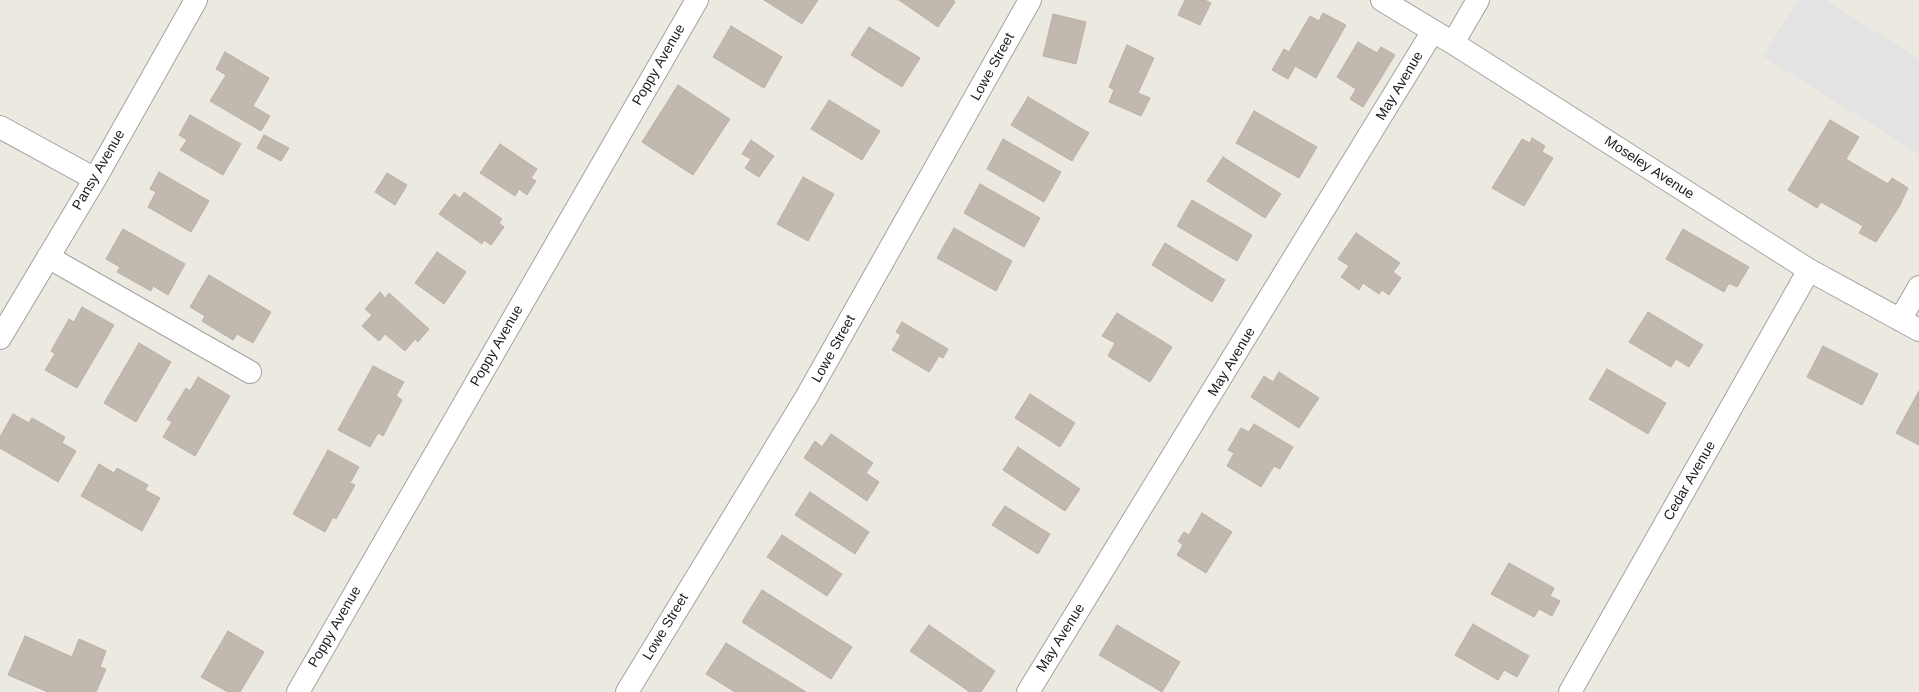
<!DOCTYPE html>
<style>
body{margin:0}
canvas{display:block;background:#ece9e0}
</style>
<canvas width="1919" height="692"></canvas>
<script>
const ctx = document.querySelector('canvas').getContext('2d');
ctx.lineJoin = 'round';
function fill(path, color) {
  ctx.fillStyle = color;
  ctx.fill(path, 'evenodd');
}
function toPath(rows) {
  const path = new Path2D();
  for (const r of rows) {
    path.moveTo(r[0], r[1]);
    for (let i = 2; i < r.length; i += 2) path.lineTo(r[i], r[i + 1]);
  }
  return path;
}
function trace(path, color, width, dash) {
  ctx.strokeStyle = color;
  ctx.lineWidth = width;
  ctx.lineCap = dash ? 'butt' : 'round';
  ctx.setLineDash(dash || []);
  ctx.stroke(path);
}
function drawText(font, color, halo, rows, align = 'center') {
  ctx.font = font + ' Helvetica,sans-serif';
  ctx.lineWidth = 4;
  ctx.setLineDash([]);
  ctx.textBaseline = 'middle';
  ctx.strokeStyle = halo;
  ctx.fillStyle = color;
  for (const [text, x, y, turn = 0] of rows) {
    ctx.save();
    ctx.translate(x, y);
    ctx.rotate((+turn || 0) * Math.PI / 180);
    ctx.textAlign = isNaN(turn) ? turn : align;
    if (halo) ctx.strokeText(text, 0, 0);
    ctx.fillText(text, 0, 0);
    ctx.restore();
  }
}
fill(toPath([
 [1798,0,1826,0,1919,59,1919,154,1763,56]
]), '#e3e3e3');
const building = toPath([
 [764,0,818,0,802,24,764,0],
 [899,0,953,0,955,2,938,27,899,0],
 [1185,0,1205,0,1211,3,1200,25,1178,15,1185,0],
 [1323,13,1346,25,1316,78,1295,66,1288,79,1272,70,1284,49,1289,52,1310,16,1319,21,1323,13],
 [1053,14,1086,22,1076,64,1043,56,1053,14],
 [731,26,782,57,764,88,713,57,731,26],
 [869,27,920,58,902,87,851,55,869,27],
 [1358,42,1377,53,1381,47,1395,55,1363,107,1350,99,1356,89,1337,77,1358,42],
 [1127,45,1154,58,1138,93,1150,98,1141,116,1109,102,1114,90,1109,87,1127,45],
 [225,52,269,78,253,106,270,116,261,131,210,101,226,75,216,69,225,52],
 [678,85,730,119,693,175,642,142,678,85],
 [1028,97,1089,133,1072,161,1011,125,1028,97],
 [829,100,880,131,862,160,811,129,829,100],
 [1254,111,1317,147,1299,178,1236,143,1254,111],
 [190,115,241,144,223,175,180,150,187,140,179,135,190,115],
 [1830,120,1859,137,1846,159,1888,184,1892,178,1908,188,1899,207,1876,242,1859,233,1863,226,1821,202,1817,208,1788,190,1830,120],
 [264,135,289,148,281,161,257,148,264,135],
 [1532,138,1545,146,1542,152,1553,158,1524,206,1492,188,1522,139,1530,143,1532,138],
 [1003,139,1061,172,1044,202,987,169,1003,139],
 [751,140,774,156,759,177,745,168,751,159,742,154,751,140],
 [500,144,537,169,531,178,536,181,527,195,519,189,515,196,480,173,500,144],
 [1223,157,1281,194,1265,218,1207,181,1223,157],
 [159,172,209,201,191,232,148,207,156,192,150,189,159,172],
 [387,173,407,185,395,205,375,192,387,173],
 [803,177,834,194,808,241,777,224,803,177],
 [980,184,1040,218,1024,247,964,213,980,184],
 [464,192,502,219,499,223,504,227,491,245,484,240,482,244,439,214,454,194,460,198,464,192],
 [1192,200,1252,235,1237,261,1177,226,1192,200],
 [954,228,1012,261,996,291,937,258,954,228],
 [123,229,185,264,168,295,153,286,151,291,117,272,120,267,106,259,123,229],
 [1683,229,1749,267,1737,287,1729,283,1724,292,1666,259,1683,229],
 [1356,233,1400,263,1393,272,1401,278,1389,295,1382,290,1379,294,1363,283,1359,290,1341,277,1349,266,1338,259,1356,233],
 [1165,243,1225,280,1212,302,1152,265,1165,243],
 [437,252,466,272,444,304,415,283,437,252],
 [209,275,271,312,253,343,237,334,233,340,202,321,205,316,190,307,209,275],
 [380,292,385,298,389,293,429,329,418,342,415,339,405,351,385,334,379,341,362,326,372,315,365,309,380,292],
 [82,307,114,325,77,388,45,370,55,354,51,351,69,319,74,322,82,307],
 [1648,312,1703,345,1689,367,1676,359,1671,367,1629,342,1648,312],
 [1117,313,1172,347,1150,382,1108,356,1115,343,1102,336,1117,313],
 [902,322,948,349,943,358,939,356,929,372,892,350,901,335,896,332,902,322],
 [139,343,171,362,136,422,104,403,139,343],
 [1823,346,1878,374,1862,405,1807,377,1823,346],
 [373,366,404,382,396,396,402,400,383,436,378,433,370,447,338,430,373,366],
 [1607,369,1666,403,1648,434,1589,399,1607,369],
 [1279,372,1319,398,1299,428,1251,397,1264,376,1273,382,1279,372],
 [198,377,230,396,195,456,163,437,172,422,167,419,186,388,190,391,198,377],
 [1919,391,1919,445,1896,433,1919,391],
 [1030,394,1075,423,1060,447,1015,418,1030,394],
 [13,414,29,423,32,418,65,437,62,443,76,451,58,482,0,448,0,437,13,414],
 [1254,424,1293,447,1280,469,1274,466,1261,487,1227,466,1234,453,1228,450,1241,428,1249,432,1254,424],
 [831,434,873,463,866,473,879,482,867,501,804,458,815,441,822,447,831,434],
 [1018,447,1080,489,1065,511,1003,470,1018,447],
 [328,450,359,467,350,483,355,485,336,519,333,517,325,532,293,514,328,450],
 [99,464,114,473,117,468,148,485,145,490,160,498,142,531,81,496,99,464],
 [810,492,869,532,855,554,795,515,810,492],
 [1005,506,1050,534,1038,554,992,525,1005,506],
 [1202,513,1232,532,1206,573,1177,555,1183,545,1178,541,1184,532,1189,535,1202,513],
 [782,535,842,574,827,596,767,557,782,535],
 [1509,563,1554,588,1550,596,1560,601,1552,616,1539,609,1534,617,1491,594,1509,563],
 [762,590,852,647,831,679,742,622,762,590],
 [1473,624,1529,656,1517,677,1504,670,1498,680,1455,655,1473,624],
 [929,625,995,671,981,692,970,692,910,651,929,625],
 [1117,625,1180,662,1162,692,1099,655,1117,625],
 [228,631,264,652,240,692,228,692,201,677,228,631],
 [25,636,72,657,79,639,106,651,100,667,106,669,96,692,48,692,8,675,25,636],
 [726,643,806,692,735,692,706,674,726,643]
]);
fill(building, '#c1b8b0');
trace(building, '#bdafa3', 1);
const street = toPath([
 [1382,0,1453,43,1809,270,1919,330],
 [1453,43,1478,0],
 [0,127,95,179],
 [48,257,250,372],
 [1900,320,1919,287],
 [0,338,95,179,196,0],
 [298,692,697,0],
 [627,692,807,396,1030,0],
 [1028,692,1433,31],
 [1570,692,1809,270]
]);
trace(street, '#a2a2a2', 24);
trace(street, '#fff', 22);
drawText('14px', '#1b1b1b', '#fff', [
 ["Poppy Avenue",659,65,-60],
 ["Lowe Street",993,67,-61],
 ["May Avenue",1400,86,-59],
 ["Moseley Avenue",1649,168,33],
 ["Pansy Avenue",99,170,-60],
 ["Poppy Avenue",497,346,-60],
 ["Lowe Street",834,349,-61],
 ["May Avenue",1232,362,-59],
 ["Cedar Avenue",1690,481,-60],
 ["Poppy Avenue",335,627,-60],
 ["Lowe Street",666,627,-59],
 ["May Avenue",1061,638,-58]
]);
</script>
